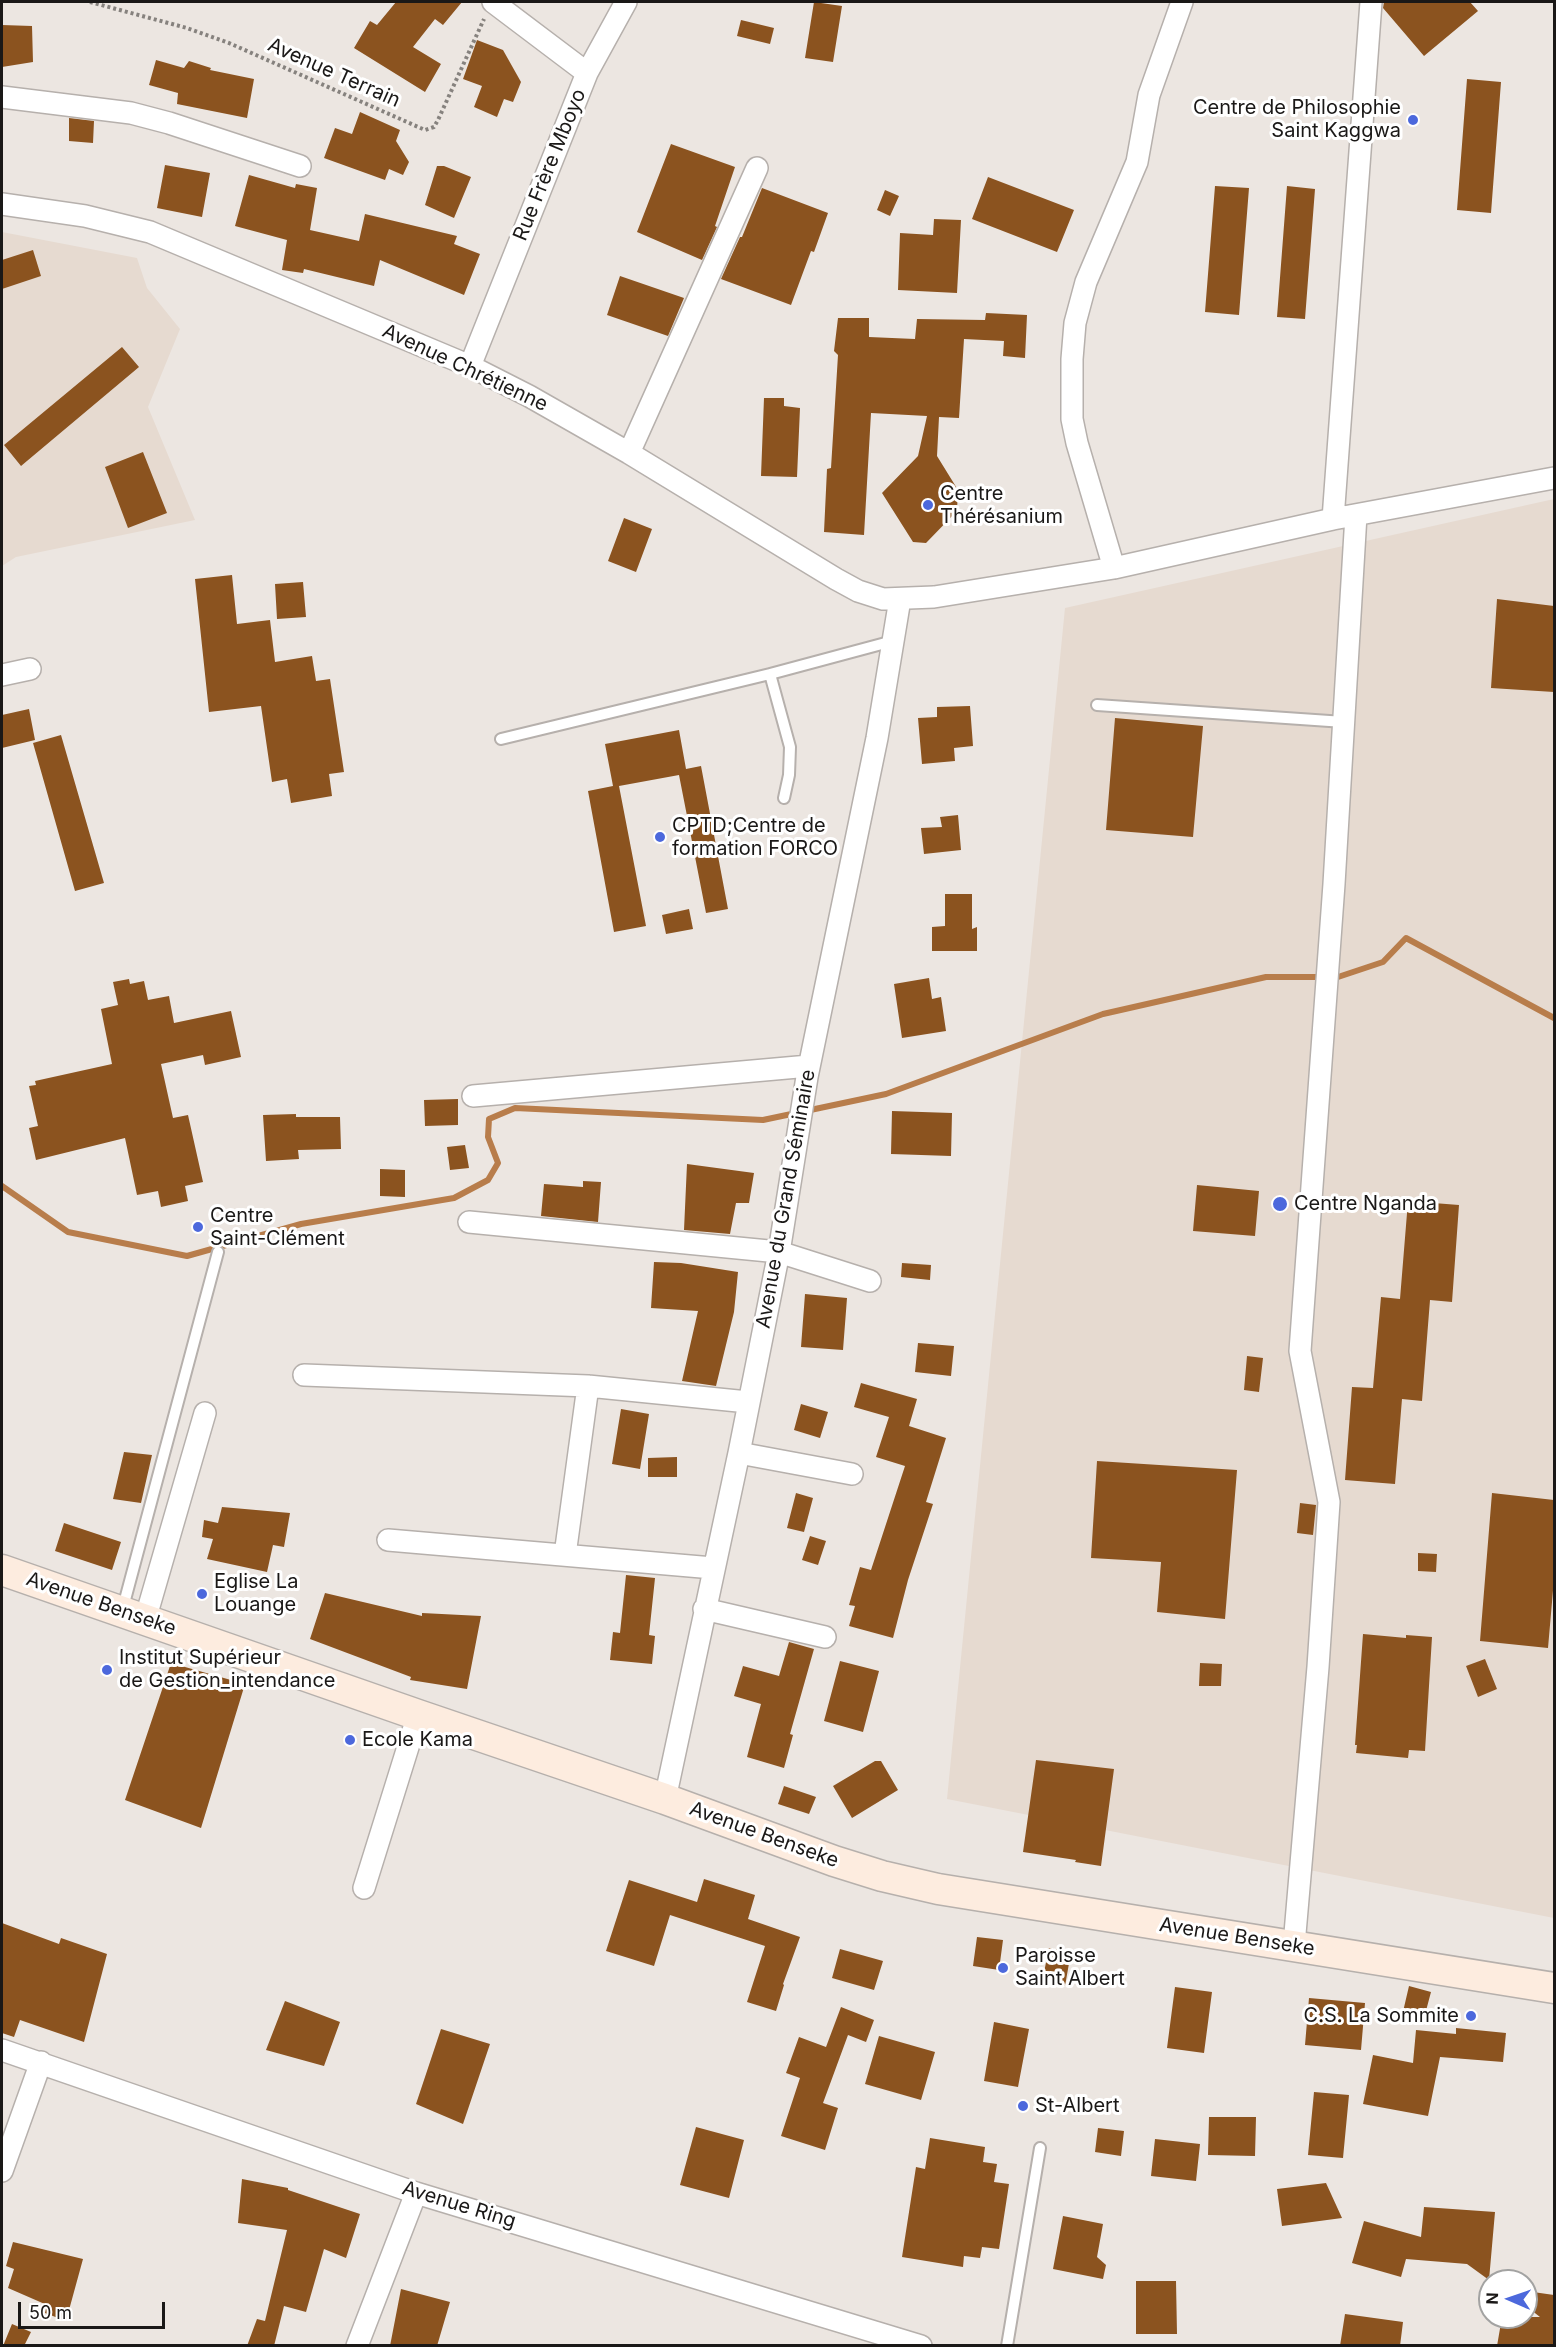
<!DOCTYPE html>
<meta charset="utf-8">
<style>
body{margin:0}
#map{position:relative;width:1556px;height:2347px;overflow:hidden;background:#ece6e1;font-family:Inter,sans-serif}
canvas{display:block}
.frame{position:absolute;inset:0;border:3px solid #1a1817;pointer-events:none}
.north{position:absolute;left:1478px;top:2269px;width:60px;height:60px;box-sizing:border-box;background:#fff;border:2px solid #a3a3a2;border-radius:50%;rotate:272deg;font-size:16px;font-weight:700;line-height:24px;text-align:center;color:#1a1817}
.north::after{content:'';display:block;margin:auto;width:21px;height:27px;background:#4c68dc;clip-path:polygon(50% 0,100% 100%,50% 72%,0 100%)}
.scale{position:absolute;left:18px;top:2302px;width:147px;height:27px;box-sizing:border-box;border:3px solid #1a1817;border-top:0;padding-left:8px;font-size:18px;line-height:21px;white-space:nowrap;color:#1a1817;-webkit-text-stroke:4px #fff;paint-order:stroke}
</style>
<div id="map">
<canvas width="1556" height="2347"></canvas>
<div class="frame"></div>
<div class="north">N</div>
<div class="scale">50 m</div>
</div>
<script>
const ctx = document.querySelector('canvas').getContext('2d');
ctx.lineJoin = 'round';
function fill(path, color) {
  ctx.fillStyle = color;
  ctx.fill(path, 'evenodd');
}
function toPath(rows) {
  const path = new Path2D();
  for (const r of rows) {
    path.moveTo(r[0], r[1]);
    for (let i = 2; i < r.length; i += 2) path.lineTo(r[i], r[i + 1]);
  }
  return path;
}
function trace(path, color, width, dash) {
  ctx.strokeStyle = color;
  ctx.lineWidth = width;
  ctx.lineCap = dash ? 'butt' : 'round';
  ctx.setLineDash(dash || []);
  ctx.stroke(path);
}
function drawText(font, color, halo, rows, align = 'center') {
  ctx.font = font + ' Inter,sans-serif';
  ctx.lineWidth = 6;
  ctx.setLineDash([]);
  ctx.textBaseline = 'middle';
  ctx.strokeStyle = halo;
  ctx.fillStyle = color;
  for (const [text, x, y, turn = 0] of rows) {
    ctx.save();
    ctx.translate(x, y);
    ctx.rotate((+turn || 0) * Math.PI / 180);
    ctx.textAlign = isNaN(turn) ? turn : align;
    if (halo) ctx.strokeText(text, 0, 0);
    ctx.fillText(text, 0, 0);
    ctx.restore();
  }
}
fill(toPath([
 [2,232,137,258,147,288,180,329,148,407,195,520,16,557,2,566],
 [1554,499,1554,1918,947,1799,1065,608]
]), '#e6dad0');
trace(toPath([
 [2,1186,68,1232,187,1256,301,1224,454,1198,488,1180,498,1163,488,1137,489,1119,515,1108,763,1120,886,1094,1103,1014,1266,977,1338,977,1383,962,1406,938,1554,1018]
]), '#b87d4b', 6);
fill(toPath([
 [396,2,462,2,443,25,435,19,413,47,441,64,425,92,354,48,370,21,377,25],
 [814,2,842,6,833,62,805,58],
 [1384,2,1470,2,1478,11,1424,56,1383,8],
 [741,20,774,28,770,44,737,36],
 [2,25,32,26,33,62,2,67],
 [477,40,503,50,521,82,513,102,504,99,497,117,474,107,482,86,463,79],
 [156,60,184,68,189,61,211,68,210,70,254,79,247,118,177,104,178,93,149,85],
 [1467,79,1501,82,1491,213,1457,210],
 [360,112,400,130,396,141,409,162,403,175,389,169,385,180,324,158,335,128,352,134],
 [69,118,94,121,93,143,69,141],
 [671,144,735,167,715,226,717,227,702,260,637,232],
 [165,165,210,173,202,217,157,208],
 [437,166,444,166,471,177,454,218,425,205],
 [249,175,295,188,296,184,317,188,310,230,359,241,365,214,457,236,454,244,480,254,464,295,380,260,374,286,304,269,303,273,282,270,287,240,235,226],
 [988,177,1074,210,1057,252,972,219],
 [1215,186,1249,188,1239,315,1205,312],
 [1287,186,1315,189,1305,319,1277,317],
 [762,188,828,213,814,252,811,251,791,305,721,279,740,237,742,237],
 [885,190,899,196,890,216,877,210],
 [934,219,961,220,957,293,898,290,900,233,933,235],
 [33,250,41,276,2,289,2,260],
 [620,276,684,298,668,336,607,315],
 [986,313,1027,315,1025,358,1003,356,1004,341,964,339,959,418,939,417,937,456,958,490,957,511,926,543,913,542,882,493,918,456,927,416,871,413,864,535,824,532,827,469,831,468,838,355,834,351,838,318,869,318,869,337,915,339,917,319,985,320],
 [122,347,139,367,21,466,4,445],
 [764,398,784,398,784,406,800,408,797,477,761,476],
 [143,452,167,513,128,528,105,467],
 [624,518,652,529,636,572,608,561],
 [232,575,237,624,270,620,275,662,312,656,316,681,330,679,344,772,329,774,332,796,291,803,287,779,272,782,261,706,209,712,195,579],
 [303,582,306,617,277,619,275,584],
 [1497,599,1554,606,1554,692,1491,688],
 [970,706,973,746,954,748,955,761,922,764,918,718,937,717,937,707],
 [29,709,35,740,2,748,2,715],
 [1115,718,1203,726,1193,837,1106,830],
 [679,730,686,769,701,766,728,909,706,913,679,775,619,786,646,926,614,932,588,791,613,786,605,744],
 [61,735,104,883,75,891,33,743],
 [958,815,961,850,924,854,921,828,942,827,940,817],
 [945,894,972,894,972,929,977,927,977,951,932,951,932,927,945,926],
 [689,909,693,929,666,934,662,915],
 [929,978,932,999,941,997,946,1031,902,1038,894,984],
 [129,979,130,984,144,981,148,1000,169,996,174,1023,231,1011,241,1057,205,1065,203,1055,161,1064,173,1118,188,1115,203,1182,185,1186,188,1201,161,1207,158,1191,137,1195,125,1138,36,1160,29,1128,38,1126,29,1086,36,1085,35,1081,112,1064,101,1009,118,1005,113,982],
 [458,1099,458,1125,425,1126,424,1100],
 [892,1111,952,1113,951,1156,891,1154],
 [296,1114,296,1117,340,1117,341,1149,298,1150,299,1159,266,1161,263,1115],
 [465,1145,469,1168,450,1170,447,1147],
 [687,1164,754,1173,749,1203,736,1203,730,1234,684,1230],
 [380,1169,405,1170,405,1197,380,1196],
 [583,1181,601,1182,598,1222,541,1216,544,1184,583,1187],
 [1197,1185,1259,1191,1255,1236,1193,1231],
 [1408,1201,1459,1205,1452,1302,1430,1300,1422,1401,1402,1399,1395,1484,1345,1480,1352,1387,1373,1388,1381,1297,1400,1299],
 [654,1262,681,1263,738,1272,734,1312,716,1386,682,1381,698,1311,651,1308],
 [902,1263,931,1265,930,1280,901,1277],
 [805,1294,847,1298,843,1350,801,1347],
 [918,1343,954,1346,951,1376,915,1372],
 [1247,1356,1263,1358,1259,1392,1244,1390],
 [861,1383,917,1399,909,1426,946,1438,926,1502,933,1504,908,1580,893,1638,849,1626,855,1606,849,1605,860,1567,871,1570,905,1466,876,1457,889,1417,854,1407],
 [801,1404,828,1412,820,1438,794,1430],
 [621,1409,649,1414,640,1469,612,1464],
 [124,1452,152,1455,141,1503,113,1499],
 [677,1457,677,1477,648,1477,648,1458],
 [1097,1461,1237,1470,1225,1619,1157,1612,1161,1562,1091,1558],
 [796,1493,813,1498,804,1532,787,1528],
 [1492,1493,1554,1500,1554,1579,1548,1648,1480,1641],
 [1300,1503,1316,1505,1313,1535,1297,1533],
 [222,1507,290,1513,284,1547,273,1545,267,1572,207,1559,213,1539,202,1537,204,1520,218,1523],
 [64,1523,121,1542,112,1570,55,1551],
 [810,1536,826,1541,818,1565,802,1560],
 [1418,1553,1437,1554,1436,1572,1418,1571],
 [626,1575,655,1578,649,1635,655,1636,652,1664,610,1660,613,1632,620,1633],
 [325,1593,422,1616,422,1613,481,1616,467,1689,410,1680,411,1677,310,1639],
 [1363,1634,1406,1638,1406,1635,1432,1637,1425,1751,1409,1750,1408,1758,1356,1753,1357,1745,1355,1745],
 [789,1642,814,1649,790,1734,793,1735,784,1768,747,1757,761,1704,734,1696,743,1666,779,1676],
 [1485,1659,1497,1689,1478,1697,1466,1666],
 [840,1661,879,1671,863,1732,824,1721],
 [171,1663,245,1684,201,1828,125,1800],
 [1200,1663,1222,1664,1221,1686,1199,1686],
 [1036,1760,1114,1769,1101,1866,1075,1862,1076,1860,1023,1852],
 [875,1761,881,1761,898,1790,852,1818,833,1786],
 [784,1786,816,1797,809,1814,778,1804],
 [704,1879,755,1895,748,1919,800,1937,783,1984,784,1985,776,2011,747,2002,765,1946,670,1915,654,1966,606,1951,629,1880,697,1902],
 [2,1923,59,1944,61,1938,107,1954,84,2042,20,2020,14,2037,2,2033],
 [977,1937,1003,1940,999,1970,973,1966],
 [1049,1948,1071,1952,1065,1986,1042,1982],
 [840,1949,883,1961,874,1990,832,1978],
 [1409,1986,1431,1992,1423,2022,1402,2016],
 [1175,1987,1212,1992,1204,2053,1167,2048],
 [1309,1998,1365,2003,1361,2050,1305,2045],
 [285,2001,340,2022,324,2066,266,2050],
 [841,2007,874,2020,866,2042,848,2035,823,2103,838,2108,825,2150,781,2136,800,2078,786,2073,799,2037,826,2047],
 [994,2022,1029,2029,1018,2087,984,2081],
 [1456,2028,1506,2033,1503,2062,1440,2057,1428,2116,1363,2104,1373,2055,1413,2063,1416,2030,1456,2034],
 [441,2029,490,2044,463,2124,416,2104],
 [879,2036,935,2052,921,2100,865,2084],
 [1314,2092,1349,2095,1343,2158,1308,2155],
 [1209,2117,1256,2117,1255,2156,1208,2155],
 [696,2127,744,2140,729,2198,680,2185],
 [1098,2128,1124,2131,1121,2156,1095,2152],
 [930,2138,985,2147,983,2162,997,2164,994,2182,1009,2184,999,2249,982,2247,980,2258,964,2256,963,2267,902,2257,916,2167,925,2169],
 [1155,2139,1200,2144,1196,2181,1151,2176],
 [242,2179,288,2188,288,2190,360,2214,346,2258,324,2249,306,2312,284,2306,274,2346,247,2346,257,2319,265,2321,287,2230,238,2223],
 [1326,2183,1342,2218,1282,2226,1277,2189],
 [1424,2207,1495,2212,1489,2280,1467,2264,1406,2259,1401,2277,1352,2263,1364,2221,1421,2237],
 [1063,2216,1103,2224,1097,2257,1106,2265,1103,2279,1053,2269],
 [13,2242,83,2259,66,2321,45,2313,47,2305,8,2288,14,2269,6,2266],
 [1136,2281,1176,2281,1177,2334,1136,2334],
 [401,2289,450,2302,437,2346,390,2346],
 [1526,2291,1554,2295,1554,2346,1497,2346,1502,2317,1540,2317,1526,2306],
 [1345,2314,1403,2322,1400,2346,1340,2346],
 [12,2324,31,2332,24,2346,3,2346]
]), '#8b531f');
const lane = toPath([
 [770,674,790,747,789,775,784,798],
 [1097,705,1344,722],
 [501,739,770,674,893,641],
 [122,1611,218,1252],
 [1007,2346,1040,2148]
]);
const street = toPath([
 [587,73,626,2],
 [2,97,131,113,169,123,300,166],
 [2,204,85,216,150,232,470,366,529,396,629,453,836,579,858,591,883,599,934,597,1114,568,1333,519,1554,478],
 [470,366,587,73,493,2],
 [629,453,757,168],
 [1333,519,1371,2],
 [1114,568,1077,443,1072,419,1072,359,1075,323,1086,282,1137,162,1149,95,1182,2],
 [2,675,30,669],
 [473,1096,809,1066],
 [469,1222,779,1252,870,1281],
 [304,1375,588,1386,748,1402],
 [739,1453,852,1474],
 [388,1540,713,1568],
 [565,1555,588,1386],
 [704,1609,825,1637],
 [145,1620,205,1413],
 [665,1799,739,1453,779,1252,807,1077,877,738,900,599],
 [364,1888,418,1715],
 [1294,1945,1318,1667,1329,1502,1300,1351,1334,884,1356,515],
 [2,2050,416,2193,921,2346],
 [2,2171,41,2062],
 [357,2346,416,2193]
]);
const secondary = toPath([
 [2,1570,418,1715,665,1799,834,1861,882,1876,938,1889,1554,1988]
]);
trace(lane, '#b6b0ac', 14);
trace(street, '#b6b0ac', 24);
trace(secondary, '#b6b0ac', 33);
trace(toPath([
 [90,2,187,28,229,43,425,130,434,127,438,120,484,19]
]), '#86827e', 4, [3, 3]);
trace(lane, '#fff', 10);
trace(street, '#fff', 21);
trace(secondary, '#fdecdf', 30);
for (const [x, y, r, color] of [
 [1413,120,6,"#4c68dc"],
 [928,505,6,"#4c68dc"],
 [660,837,6,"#4c68dc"],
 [1280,1204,8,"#4c68dc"],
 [198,1227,6,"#4c68dc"],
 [202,1594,6,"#4c68dc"],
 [107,1670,6,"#4c68dc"],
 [350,1740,6,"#4c68dc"],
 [1003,1968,6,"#4c68dc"],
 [1471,2016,6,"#4c68dc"],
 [1023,2106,6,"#4c68dc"]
]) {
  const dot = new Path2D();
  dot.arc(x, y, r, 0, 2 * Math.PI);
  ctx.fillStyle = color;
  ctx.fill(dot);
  trace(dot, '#fff', 2);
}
drawText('20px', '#1a1817', '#fff', [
 ["Avenue Terrain",334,73,24],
 ["Rue Frère Mboyo",550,165,-68],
 ["Avenue Chrétienne",465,368,25],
 ["Avenue du Grand Séminaire",786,1199,-80],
 ["Avenue Benseke",101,1604,19],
 ["Avenue Benseke",764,1835,20],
 ["Avenue Benseke",1237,1937,9],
 ["Avenue Ring",459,2205,17]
]);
drawText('20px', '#1a1817', '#fff', [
 ["Centre de Philosophie",1401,108,"right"],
 ["Saint Kaggwa",1401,131,"right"],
 ["Centre",940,494],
 ["Thérésanium",940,517],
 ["CPTD;Centre de",672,826],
 ["formation FORCO",672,849],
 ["Centre Nganda",1294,1204],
 ["Centre",210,1216],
 ["Saint-Clément",210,1239],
 ["Eglise La",214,1582],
 ["Louange",214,1605],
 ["Institut Supérieur",119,1658],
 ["de Gestion_intendance",119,1681],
 ["Ecole Kama",362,1740],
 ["Paroisse",1015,1956],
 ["Saint Albert",1015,1979],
 ["C.S. La Sommite",1459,2016,"right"],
 ["St-Albert",1035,2106]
], 'left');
</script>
